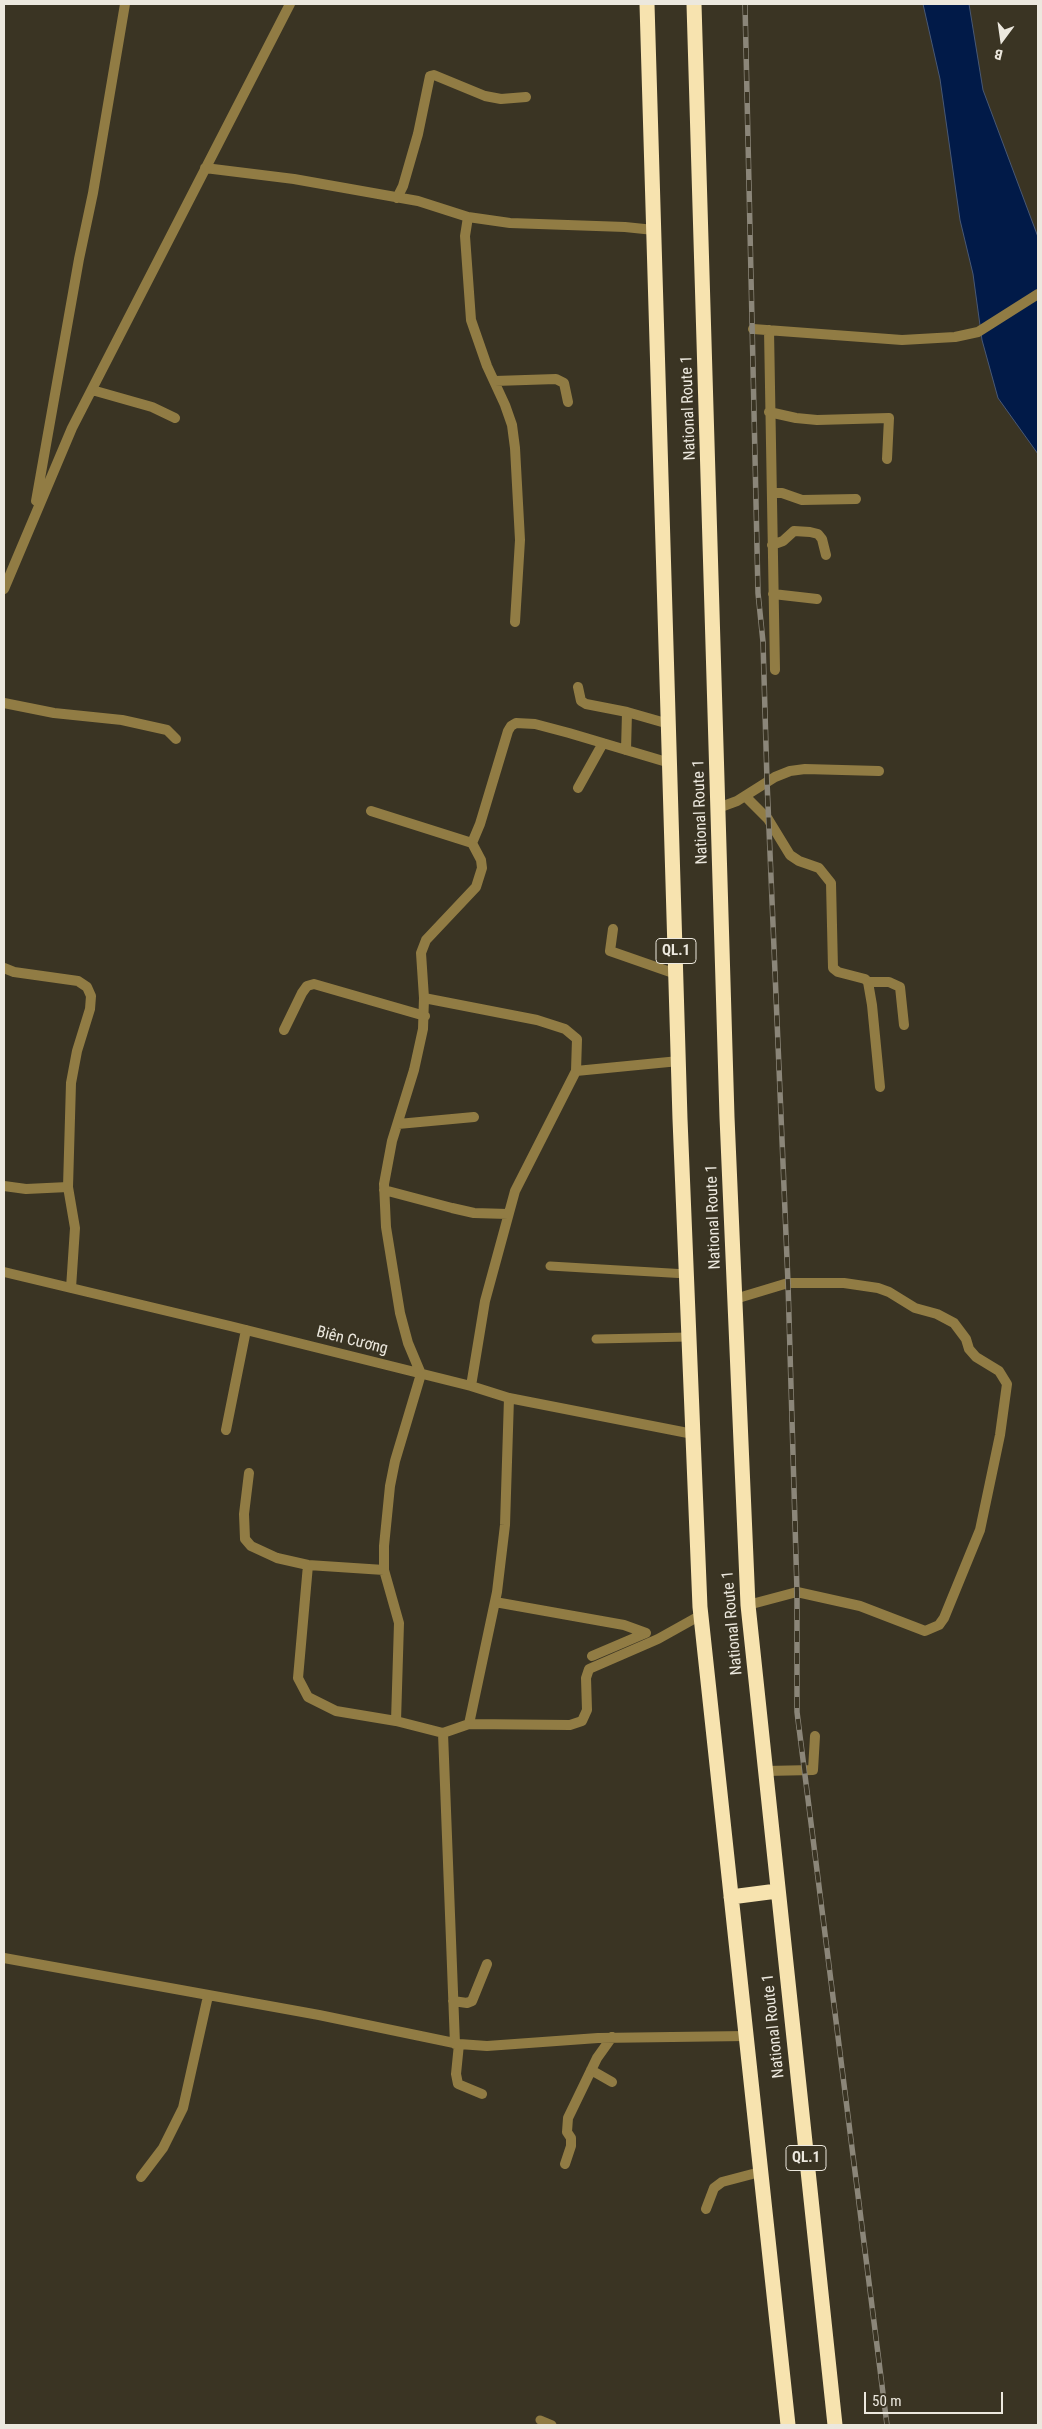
<!DOCTYPE html>
<meta charset="utf-8">
<style>
body{margin:0}
#map{position:relative;width:1042px;height:2429px;overflow:hidden;background:#3a3423;font-family:"Roboto Condensed",sans-serif}
canvas{display:block}
.frame{position:absolute;inset:0;border:5px solid #ece8de;pointer-events:none}
.north{position:absolute;left:977px;top:15px;width:50px;height:50px;-webkit-text-stroke:4px #3a3423;paint-order:stroke;rotate:194deg;font-size:14px;font-weight:700;line-height:20px;text-align:center;color:#ece8de}
.north::after{content:'';display:block;margin:auto;width:18px;height:22px;background:#ece8de;clip-path:polygon(50% 0,100% 100%,50% 72%,0 100%)}
.scale{position:absolute;left:864px;top:2392px;width:139px;height:22px;box-sizing:border-box;border:2px solid #ece8de;border-top:0;padding-left:6px;font-size:15px;line-height:18px;white-space:nowrap;color:#ece8de;-webkit-text-stroke:4px #3a3423;paint-order:stroke}
</style>
<div id="map">
<canvas width="1042" height="2429"></canvas>
<div class="frame"></div>
<div class="north">B</div>
<div class="scale">50 m</div>
</div>
<script>
const ctx = document.querySelector('canvas').getContext('2d');
ctx.lineJoin = 'round';
function fill(path, color) {
  ctx.fillStyle = color;
  ctx.fill(path, 'evenodd');
}
function toPath(rows) {
  const path = new Path2D();
  for (const r of rows) {
    path.moveTo(r[0], r[1]);
    for (let i = 2; i < r.length; i += 2) path.lineTo(r[i], r[i + 1]);
  }
  return path;
}
function trace(path, color, width, dash) {
  ctx.strokeStyle = color;
  ctx.lineWidth = width;
  ctx.lineCap = dash ? 'butt' : 'round';
  ctx.setLineDash(dash || []);
  ctx.stroke(path);
}
function drawText(font, color, halo, rows, align = 'center') {
  ctx.font = font + ' "Roboto Condensed",sans-serif';
  ctx.lineWidth = 4;
  ctx.setLineDash([]);
  ctx.textBaseline = 'middle';
  ctx.strokeStyle = halo;
  ctx.fillStyle = color;
  for (const [text, x, y, turn = 0] of rows) {
    ctx.save();
    ctx.translate(x, y);
    ctx.rotate((+turn || 0) * Math.PI / 180);
    ctx.textAlign = isNaN(turn) ? turn : align;
    if (halo) ctx.strokeText(text, 0, 0);
    ctx.fillText(text, 0, 0);
    ctx.restore();
  }
}
const water = toPath([
 [923,4,969,4,983,90,1038,237,1038,454,998,398,982,340,973,274,960,220,940,79,923,4]
]);
fill(water, '#011a48');
trace(water, '#485875', 1);
trace(toPath([
 [550,1266,687,1274],
 [596,1339,689,1337],
 [540,2420,552,2425]
]), '#917c44', 9);
trace(toPath([
 [205,168,294,179,418,201,468,217,510,223,625,227,654,230],
 [397,198,403,186,418,134,430,76,434,75,485,96,501,99,526,97],
 [468,217,465,236,471,320,487,366,505,405,512,425,515,448,520,540,515,622],
 [753,329,902,340,955,337,978,332,1038,294],
 [769,330,775,670],
 [495,381,556,379,564,383,568,402],
 [92,390,152,407,175,418],
 [769,412,796,418,817,420,889,418,887,459],
 [772,493,782,493,802,500,856,499],
 [36,501,79,259,93,193,125,4],
 [772,545,783,541,794,531,810,532,818,534,822,539,826,555],
 [4,589,72,428,290,4],
 [773,594,817,599],
 [578,687,581,701,586,704,627,712],
 [4,703,54,713,122,720,167,730,176,739],
 [626,750,627,712,669,724],
 [578,788,603,743],
 [745,796,768,819,790,855,799,861,819,868,831,883,833,968,838,972,865,979,868,982,872,1005,880,1087],
 [718,808,737,801,775,777,790,771,805,769,879,771],
 [371,811,472,843,481,860,482,868,476,887,426,940,421,953,424,998,423,1029,414,1070,392,1141,384,1184,386,1227,400,1313,408,1343,421,1374,395,1461,390,1486,384,1546,384,1570,399,1623,396,1721],
 [472,843,480,824,508,731,511,726,516,723,535,724,569,733,670,763],
 [613,929,610,951,676,974],
 [4,968,14,972,78,981,87,987,91,996,90,1009,77,1051,71,1083,68,1187,26,1189,4,1186],
 [868,982,889,982,900,987,904,1025],
 [424,998,537,1020,565,1029,577,1039,576,1071],
 [284,1030,302,993,307,986,314,984,425,1016],
 [398,1124,474,1117],
 [68,1187,75,1228,71,1288],
 [384,1190,452,1208,474,1213,508,1214],
 [4,1272,230,1326,471,1386,509,1398,693,1434],
 [735,1299,788,1283,844,1283,878,1288,889,1292,915,1308,937,1314,954,1323,966,1339,969,1349,976,1357,999,1371,1007,1384,1000,1435,980,1530,944,1618,939,1625,925,1631,860,1606,797,1592,748,1605],
 [471,1386,485,1301,515,1191,576,1071,679,1061],
 [226,1430,246,1330],
 [249,1473,244,1514,245,1539,251,1546,277,1558,308,1565,384,1570],
 [308,1565,298,1678,308,1697,336,1711,396,1721,443,1733],
 [495,1602,624,1625,646,1633,592,1656],
 [469,1724,570,1725,582,1721,587,1710,586,1678,589,1669,658,1639,701,1615],
 [765,1771,813,1770,815,1736],
 [4,1958,319,2015,459,2044,487,2046,598,2038,746,2036],
 [453,2001,467,2003,472,2001,487,1964],
 [455,2044,443,1733,469,1724,497,1592,505,1525,509,1398],
 [459,2044,456,2074,458,2084,482,2094],
 [591,2070,612,2082],
 [565,2164,571,2146,571,2138,567,2132,568,2118,597,2058,612,2037],
 [141,2177,163,2148,183,2108,208,1996],
 [706,2209,714,2188,722,2182,760,2172]
]), '#917c44', 10);
trace(toPath([
 [647,4,680,1119,700,1607,788,2425],
 [694,4,727,1117,748,1605,835,2425],
 [731,1897,777,1891]
]), '#f7e3af', 15);
const rail = toPath([
 [745,4,758,593,763,642,767,781,788,1283,797,1592,797,1712,887,2425]
]);
trace(rail, '#8b8679', 5.5);
trace(rail, '#3a3423', 4, [11]);
for (const [x, y, w] of [
 [676,951,40],
 [806,2158,40]
]) {
  const box = new Path2D();
  box.roundRect(x - w / 2, y - 12.5, w, 25, 4);
  ctx.fillStyle = '#3a3423';
  ctx.fill(box);
  trace(box, '#ece8de', 1);
}
drawText('bold 15px', '#ece8de', null, [
 ["QL.1",676,951],
 ["QL.1",806,2158]
]);
drawText('16px', '#ece8de', '#3a3423', [
 ["National Route 1",689,408,-92],
 ["National Route 1",701,812,-92],
 ["National Route 1",714,1217,-92],
 ["Biên Cương",352,1341,14],
 ["National Route 1",733,1623,-95],
 ["National Route 1",774,2026,-96]
]);
</script>
